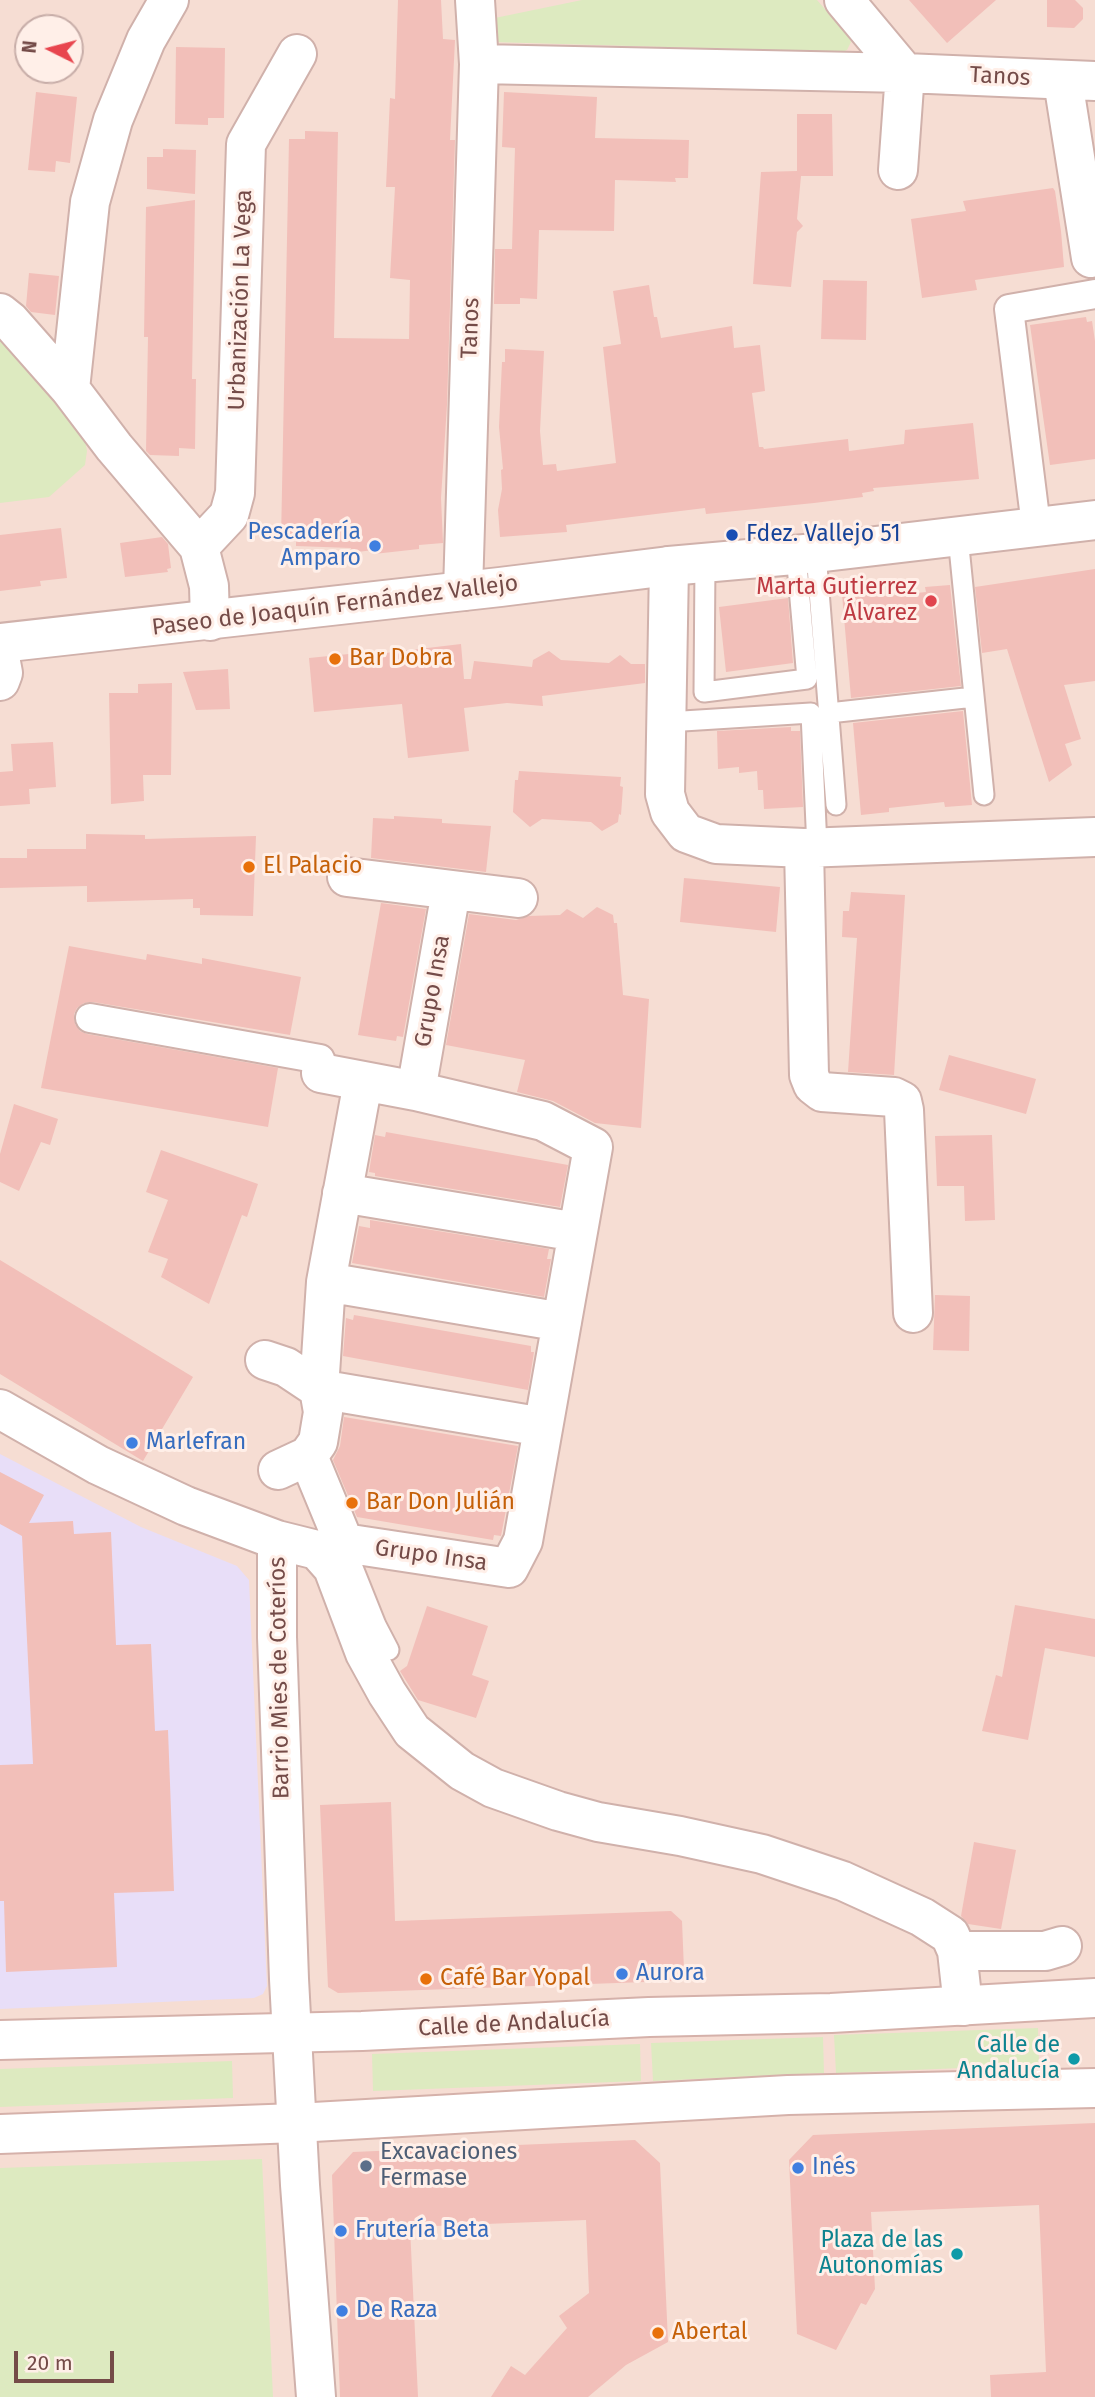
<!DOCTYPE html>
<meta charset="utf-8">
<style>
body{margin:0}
#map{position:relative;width:1095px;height:2397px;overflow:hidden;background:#fceae2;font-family:"Fira Sans",sans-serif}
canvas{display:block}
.north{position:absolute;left:14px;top:14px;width:70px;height:70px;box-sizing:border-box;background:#ffefe8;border:2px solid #c7ada8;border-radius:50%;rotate:276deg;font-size:19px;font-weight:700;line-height:28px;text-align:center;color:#744b48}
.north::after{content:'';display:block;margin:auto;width:24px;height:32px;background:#e8454e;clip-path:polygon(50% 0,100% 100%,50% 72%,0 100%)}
.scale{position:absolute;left:14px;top:2351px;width:100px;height:32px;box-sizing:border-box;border:4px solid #744b48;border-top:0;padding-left:9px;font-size:21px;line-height:24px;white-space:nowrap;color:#744b48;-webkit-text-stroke:5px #ffefe8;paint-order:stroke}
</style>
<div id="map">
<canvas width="1095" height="2397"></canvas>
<div class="north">N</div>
<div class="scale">20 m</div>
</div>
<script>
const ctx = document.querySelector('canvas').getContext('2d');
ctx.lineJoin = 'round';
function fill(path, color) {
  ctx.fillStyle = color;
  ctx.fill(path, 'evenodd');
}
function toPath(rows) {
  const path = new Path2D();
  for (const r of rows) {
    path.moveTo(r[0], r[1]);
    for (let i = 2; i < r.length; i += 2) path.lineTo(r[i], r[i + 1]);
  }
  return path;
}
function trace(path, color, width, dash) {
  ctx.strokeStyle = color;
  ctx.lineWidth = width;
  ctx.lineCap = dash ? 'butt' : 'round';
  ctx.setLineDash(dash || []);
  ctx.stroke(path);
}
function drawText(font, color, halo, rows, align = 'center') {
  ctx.font = font + ' "Fira Sans",sans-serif';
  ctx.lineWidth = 6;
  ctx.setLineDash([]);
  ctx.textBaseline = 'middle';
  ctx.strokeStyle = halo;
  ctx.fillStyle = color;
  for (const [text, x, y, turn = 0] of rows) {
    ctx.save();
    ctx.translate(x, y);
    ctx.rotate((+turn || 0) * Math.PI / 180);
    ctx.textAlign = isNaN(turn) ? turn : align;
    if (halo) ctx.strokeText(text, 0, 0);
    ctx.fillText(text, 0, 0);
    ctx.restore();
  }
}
fill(toPath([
 [0,0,1095,0,1095,2397,0,2397],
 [28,28,70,28,70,70,28,70]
]), '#f6ddd3');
fill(toPath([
 [0,1454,141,1527,237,1566,249,1580,267,1986,263,1994,254,1998,0,2009]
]), '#e8def8');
fill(toPath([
 [582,0,817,0,849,37,851,42,847,50,842,52,491,42,490,19],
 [0,331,85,440,87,451,85,465,49,497,0,503],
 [1038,2028,1039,2065,836,2073,834,2035],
 [823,2037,824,2073,653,2081,651,2043],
 [640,2044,641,2081,373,2091,372,2054],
 [232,2061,233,2098,0,2107,0,2069],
 [262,2159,273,2397,0,2397,0,2168]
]), '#ddeac0');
fill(toPath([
 [398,0,441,0,443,39,455,40,450,140,455,140,447,405,441,498,443,543,419,545,419,549,374,554,373,550,350,553,351,548,296,546,296,539,281,539,289,139,305,139,305,131,338,132,334,338,409,339,410,280,390,278,395,187,386,187,390,98,395,99],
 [909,0,996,0,947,43],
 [1047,0,1075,0,1083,8,1083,19,1074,28,1047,27],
 [176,47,225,48,224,118,208,118,208,125,175,124],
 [36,92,77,97,70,163,56,161,55,172,28,170],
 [504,92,597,97,595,138,689,140,688,178,675,178,676,182,615,180,614,231,539,230,537,299,520,298,520,304,494,304,495,249,512,249,515,148,502,147],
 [797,114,832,114,833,176,801,176,797,219,803,226,797,232,791,287,753,284,761,172,797,171],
 [163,149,196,150,195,194,147,189,147,157,163,157],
 [1053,188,1055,191,1061,231,1064,267,975,280,977,290,922,298,911,219,966,211,963,201],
 [195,200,192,379,196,379,195,449,179,448,179,456,150,455,146,451,148,337,144,337,146,207],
 [29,273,59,276,55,315,31,312,26,306],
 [823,280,867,281,866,340,821,339],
 [649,285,654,317,657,317,661,338,732,326,734,348,760,345,765,391,752,393,759,447,763,447,764,449,848,439,849,451,904,444,905,430,973,423,979,479,873,488,874,491,862,493,863,497,814,503,706,514,705,508,566,525,567,532,500,537,498,510,502,489,501,470,503,469,499,427,502,362,505,362,505,349,544,351,540,431,543,465,556,464,557,471,616,463,603,347,621,344,613,291],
 [1086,317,1087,322,1092,321,1095,341,1095,459,1050,465,1030,325],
 [61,528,67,578,40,581,41,586,0,591,0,535],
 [162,537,168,544,171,568,167,569,168,572,125,577,120,543],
 [1095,569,1095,681,1064,685,1081,739,1065,744,1072,765,1049,782,1007,649,982,653,975,587],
 [950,585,961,686,851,698,842,594,869,592,870,597,897,595,926,592,925,587],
 [788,598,793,663,726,672,719,607],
 [461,644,464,679,471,679,474,661,532,667,533,660,549,651,561,660,609,663,620,655,631,664,645,664,645,683,542,696,543,706,507,703,464,708,469,751,408,758,402,704,314,712,309,658,359,653,360,656],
 [228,669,230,709,196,710,183,672],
 [172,683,171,775,143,775,144,801,111,804,109,693,138,693,138,684],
 [963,711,972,805,945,807,944,802,889,808,889,812,861,815,853,723],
 [791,727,791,731,800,731,803,807,764,809,763,790,758,790,757,771,739,773,739,767,718,769,717,731],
 [53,742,56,787,29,789,30,804,0,806,0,772,13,771,11,744],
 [519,771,621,777,620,786,623,787,621,815,619,814,618,822,602,831,591,822,542,819,530,827,513,812,515,780,518,780],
 [394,816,442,819,442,823,491,826,486,872,371,858,373,818,394,819],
 [86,834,145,835,145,839,256,836,253,916,200,915,200,908,193,908,193,899,87,902,87,886,0,888,0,858,27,858,27,849,86,849],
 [684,878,780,887,776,932,680,922],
 [851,892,905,895,894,1075,848,1072,857,938,842,937,843,911,849,911],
 [381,903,426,909,403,1037,397,1036,396,1041,358,1035],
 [597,907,613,915,614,923,617,923,623,995,649,999,641,1128,595,1123,553,1101,517,1092,525,1060,446,1045,469,914,516,920,529,916,560,915,567,909,583,918],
 [69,946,146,960,147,954,202,964,202,958,301,977,290,1035,93,1002,84,1003,77,1008,74,1014,75,1024,80,1031,87,1034,278,1068,268,1127,41,1088],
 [949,1055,1036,1079,1026,1114,939,1090],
 [14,1104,58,1119,50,1145,41,1142,19,1191,0,1182,0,1154],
 [386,1132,568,1165,560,1207,375,1176,375,1173,369,1172,375,1135,385,1137],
 [992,1135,995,1220,965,1221,964,1186,937,1186,935,1136],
 [161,1150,258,1184,247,1217,242,1215,209,1304,161,1277,168,1259,148,1252,168,1200,146,1192],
 [370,1220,549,1249,547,1259,551,1259,544,1297,352,1263,359,1226,370,1228],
 [0,1260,193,1377,143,1461,0,1374],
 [935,1295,970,1296,969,1351,933,1350],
 [354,1315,531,1346,531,1352,534,1352,528,1390,343,1356,346,1318,353,1320],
 [344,1417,518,1446,501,1536,494,1535,493,1540,357,1517,333,1460,340,1446],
 [0,1472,44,1495,29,1523,73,1521,74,1534,111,1532,116,1645,151,1644,155,1731,168,1730,174,1891,114,1893,117,1967,6,1972,4,1901,0,1901,0,1765,33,1764,22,1536,0,1524],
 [1015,1605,1095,1619,1095,1657,1045,1648,1028,1740,982,1731,996,1675,1002,1677],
 [427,1606,488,1626,472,1675,489,1681,476,1718,418,1700,400,1671,407,1666],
 [391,1802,395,1921,671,1911,682,1921,684,1970,673,1981,338,1993,328,1987,320,1805],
 [974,1842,1016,1850,1001,1929,968,1924,961,1916],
 [1095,2123,1095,2397,991,2397,990,2375,1046,2372,1039,2205,871,2212,875,2289,866,2305,861,2303,836,2350,797,2334,789,2160,813,2135],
 [635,2140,660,2163,668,2342,626,2365,588,2397,491,2397,511,2366,525,2375,567,2328,559,2316,589,2293,586,2220,410,2227,418,2397,340,2397,332,2175,353,2152]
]), '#f2bfb9');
const service = toPath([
 [958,537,984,795],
 [816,553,836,805],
 [705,563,704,692,807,679,796,554],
 [829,713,974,697],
 [667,722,811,713,817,848],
 [348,1555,376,1625,389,1650]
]);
const pedestrian = toPath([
 [1036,526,1009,309,1095,294],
 [90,1018,320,1059]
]);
const minor = toPath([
 [844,0,905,73,898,170],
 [479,64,905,73,1095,81],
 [1063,81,1091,258],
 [0,313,10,321,70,389,114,447,199,547,209,586,210,621],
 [70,389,90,202,113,120,146,40,169,0],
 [199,547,229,515,235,493,246,144,297,54],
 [669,566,665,794,670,812,686,833,716,844,804,848,1095,837],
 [463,591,479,64,475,0],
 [0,657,3,673,0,681],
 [804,848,809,1075,813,1085,822,1092,894,1097,902,1101,904,1110,913,1313],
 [347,877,518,898],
 [321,1073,416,1091,543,1121,593,1147,523,1541,509,1568,344,1543,308,1456,318,1442,323,1412,319,1389,326,1282,363,1082],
 [416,1091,451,891],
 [342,1193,577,1232],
 [326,1282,562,1322],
 [265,1360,286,1367,319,1389,543,1427],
 [0,1409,98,1465,186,1506,277,1540,317,1550,333,1568,365,1653,387,1693,412,1731,462,1771,493,1788,558,1811,598,1822,680,1836,762,1854,843,1881,922,1917,950,1935,957,1951,963,2006],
 [278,1470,308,1456],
 [277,1540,277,1637,289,1979,300,2185,316,2397],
 [957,1951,1045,1951,1062,1946]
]);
const tertiary = toPath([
 [0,643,500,587,669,566,816,553,1095,520]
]);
const secondary = toPath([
 [0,2040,362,2031,649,2017,831,2013,1095,1998],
 [0,2134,296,2123,788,2095,1095,2088]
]);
trace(service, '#d0b1ab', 23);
trace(pedestrian, '#d0b1ab', 32);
trace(minor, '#d0b1ab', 42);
trace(tertiary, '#d0b1ab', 42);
trace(secondary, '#d5b1aa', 42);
trace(service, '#fff', 19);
trace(pedestrian, '#fff', 28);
trace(minor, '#fff', 38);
trace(tertiary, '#fff', 38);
trace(secondary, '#fff', 38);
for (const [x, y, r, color] of [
 [732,535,7,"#1a4fb4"],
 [375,546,7,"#3f7fe0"],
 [931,601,7,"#e0444e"],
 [335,659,7,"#e8710a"],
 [249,867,7,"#e8710a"],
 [132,1443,7,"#3f7fe0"],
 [352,1503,7,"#e8710a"],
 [622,1974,7,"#3f7fe0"],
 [426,1979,7,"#e8710a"],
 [1074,2059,7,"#0f9aa8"],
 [366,2166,7,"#5c6f8a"],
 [798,2168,7,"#3f7fe0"],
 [341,2231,7,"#3f7fe0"],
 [957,2254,7,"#0f9aa8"],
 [342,2311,7,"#3f7fe0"],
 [658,2333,7,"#e8710a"]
]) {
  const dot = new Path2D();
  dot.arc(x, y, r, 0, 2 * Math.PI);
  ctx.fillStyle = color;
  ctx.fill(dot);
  trace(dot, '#ffefe8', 2.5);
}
drawText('23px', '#744b48', '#ffefe8', [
 ["Tanos",1000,77,3],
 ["Urbanización La Vega",241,300,-88],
 ["Tanos",471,328,-88],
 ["Paseo de Joaquín Fernández Vallejo",335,606,-7],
 ["Grupo Insa",433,991,-80],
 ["Grupo Insa",431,1556,8],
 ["Barrio Mies de Coteríos",280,1678,-91],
 ["Calle de Andalucía",514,2024,-3]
]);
drawText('23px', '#366cbe', '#ffefe8', [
 ["Pescadería",361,533,"right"],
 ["Amparo",361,559,"right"],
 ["Marlefran",146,1443],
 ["Aurora",636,1974],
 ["Inés",812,2168],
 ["Frutería Beta",355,2231],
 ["De Raza",356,2311]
], 'left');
drawText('23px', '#164399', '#ffefe8', [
 ["Fdez. Vallejo 51",746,535]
], 'left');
drawText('23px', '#be3a42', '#ffefe8', [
 ["Marta Gutierrez",917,588],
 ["Álvarez",917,614]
], 'right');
drawText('23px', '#c56008', '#ffefe8', [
 ["Bar Dobra",349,659],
 ["El Palacio",263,867],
 ["Bar Don Julián",366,1503],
 ["Café Bar Yopal",440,1979],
 ["Abertal",672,2333]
], 'left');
drawText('23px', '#0d838f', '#ffefe8', [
 ["Calle de",1060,2046],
 ["Andalucía",1060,2072],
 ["Plaza de las",943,2241],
 ["Autonomías",943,2267]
], 'right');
drawText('23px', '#4e5e75', '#ffefe8', [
 ["Excavaciones",380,2153],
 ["Fermase",380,2179]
], 'left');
</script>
